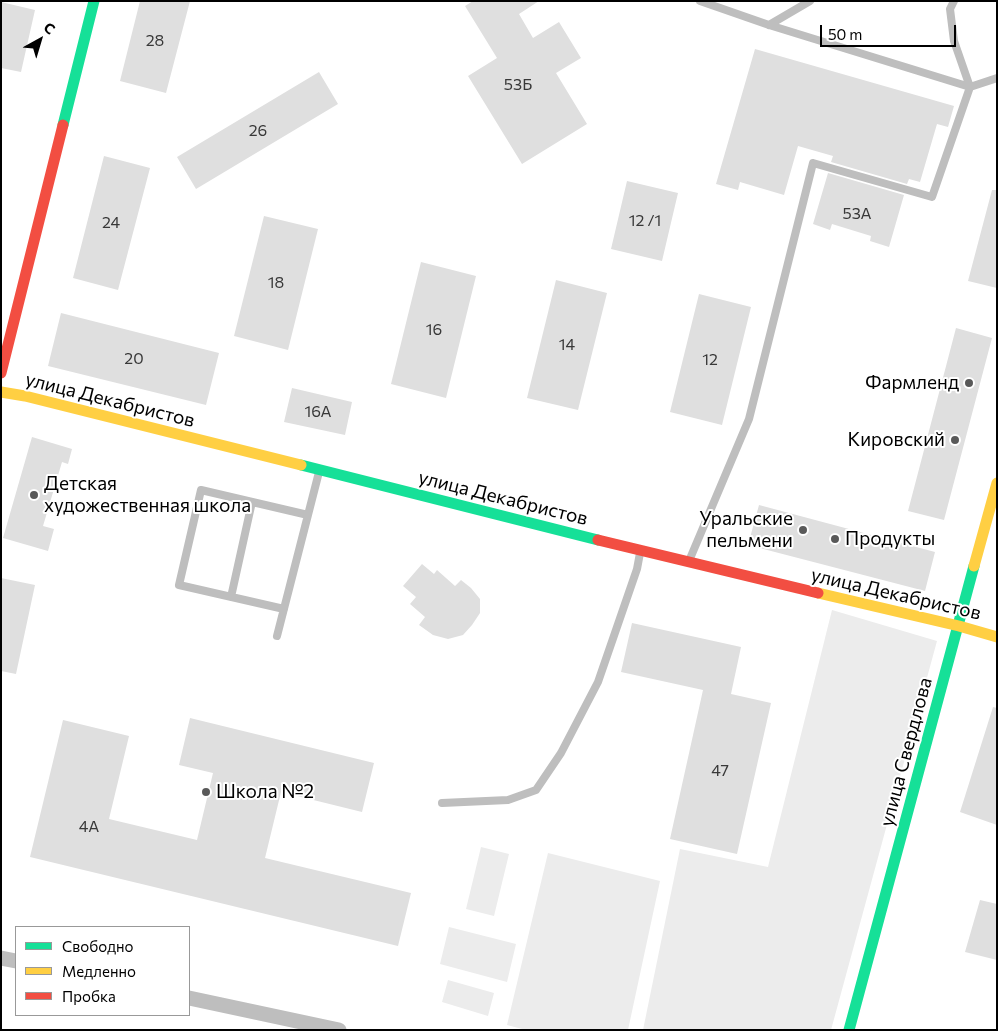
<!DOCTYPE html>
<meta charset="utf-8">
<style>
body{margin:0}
#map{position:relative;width:998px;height:1031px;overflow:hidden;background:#fff;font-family:Commissioner,sans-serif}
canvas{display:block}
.frame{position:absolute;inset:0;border:2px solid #000;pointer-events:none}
.legend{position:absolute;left:15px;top:926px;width:175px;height:90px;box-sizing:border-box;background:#fff;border:1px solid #999;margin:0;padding:6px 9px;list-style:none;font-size:15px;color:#000}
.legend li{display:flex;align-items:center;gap:10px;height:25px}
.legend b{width:25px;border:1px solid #999}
.north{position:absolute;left:15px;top:15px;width:50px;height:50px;-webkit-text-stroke:4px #fff;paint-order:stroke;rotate:39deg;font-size:14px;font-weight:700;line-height:20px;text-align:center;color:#000}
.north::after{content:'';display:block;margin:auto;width:18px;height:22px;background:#000;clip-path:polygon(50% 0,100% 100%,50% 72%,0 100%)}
.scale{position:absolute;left:820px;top:25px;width:136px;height:22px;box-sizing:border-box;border:2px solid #000;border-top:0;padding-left:6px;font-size:15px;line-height:18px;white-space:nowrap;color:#000;-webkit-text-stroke:4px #fff;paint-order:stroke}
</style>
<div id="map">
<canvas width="998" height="1031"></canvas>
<div class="frame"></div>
<ul class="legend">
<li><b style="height:6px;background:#16e098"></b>Свободно</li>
<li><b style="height:6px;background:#ffcf43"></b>Медленно</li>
<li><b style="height:6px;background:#f24e42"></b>Пробка</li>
</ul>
<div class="north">С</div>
<div class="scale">50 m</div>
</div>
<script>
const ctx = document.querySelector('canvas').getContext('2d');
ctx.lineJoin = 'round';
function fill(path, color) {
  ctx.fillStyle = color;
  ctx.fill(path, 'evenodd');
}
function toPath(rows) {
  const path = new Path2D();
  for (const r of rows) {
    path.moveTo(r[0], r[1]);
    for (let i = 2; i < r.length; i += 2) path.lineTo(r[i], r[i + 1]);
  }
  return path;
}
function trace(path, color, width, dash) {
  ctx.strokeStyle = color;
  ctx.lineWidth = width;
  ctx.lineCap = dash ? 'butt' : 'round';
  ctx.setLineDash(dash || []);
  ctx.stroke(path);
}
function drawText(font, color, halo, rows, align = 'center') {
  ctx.font = font + ' Commissioner,sans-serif';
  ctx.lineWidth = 4;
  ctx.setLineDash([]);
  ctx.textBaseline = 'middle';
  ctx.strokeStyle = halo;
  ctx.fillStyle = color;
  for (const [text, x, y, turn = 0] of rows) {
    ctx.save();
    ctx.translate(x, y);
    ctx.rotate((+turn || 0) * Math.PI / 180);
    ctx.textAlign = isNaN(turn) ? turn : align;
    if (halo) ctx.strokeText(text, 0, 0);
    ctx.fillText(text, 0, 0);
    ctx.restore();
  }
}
fill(toPath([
 [832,610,937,641,831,1030,643,1030,680,849,768,867],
 [481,847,509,854,494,916,466,909],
 [548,853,660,881,628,1030,526,1030,507,1025],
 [449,927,516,944,507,982,440,964],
 [448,980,494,993,488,1016,442,1002]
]), '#ececec');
fill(toPath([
 [140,1,190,1,166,93,120,81],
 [473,1,539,1,519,14,533,38,559,22,581,58,556,73,587,124,522,164,468,76,497,58,465,6],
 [1,2,35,10,21,72,1,68],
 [755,49,954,106,948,127,937,124,920,182,909,179,907,184,831,162,833,156,798,146,784,195,740,182,738,190,716,184],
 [319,72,338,104,196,189,177,157],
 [104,156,150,168,118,290,73,278],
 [828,173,904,195,889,247,870,241,871,236,832,224,830,230,813,224],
 [627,181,678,193,662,261,611,249],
 [992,190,997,190,997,288,968,281],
 [264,216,318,229,288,350,234,336],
 [421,262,476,276,446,398,391,384],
 [556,280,607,293,578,410,527,398],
 [699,294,751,307,722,425,670,412],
 [61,313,219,353,206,405,48,366],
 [956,328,992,338,944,520,908,511],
 [292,388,352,402,345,435,284,422],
 [32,437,72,449,68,464,62,462,43,526,54,529,48,551,3,538],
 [759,505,935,552,925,591,748,545],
 [422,564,434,574,437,570,455,586,461,580,471,588,480,599,480,613,472,625,463,635,448,639,433,635,419,625,425,617,410,604,416,597,403,586],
 [1,578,35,585,16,674,1,671],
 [632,623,741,647,731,694,771,703,737,854,670,839,703,690,621,672],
 [993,707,997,708,997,825,960,812],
 [190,718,374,763,362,812,281,792,265,858,411,893,398,946,30,857,63,720,129,736,109,819,197,840,213,773,179,765],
 [980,900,997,904,997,960,965,952]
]), '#dfdfdf');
trace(toPath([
 [700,1,769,25,970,87],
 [954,1,950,9,954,41,970,87],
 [769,25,810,1],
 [689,561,749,419,813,163,932,197,970,87,997,78],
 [231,597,252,502],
 [284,609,179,585,201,490,308,515],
 [277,636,319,472],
 [442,803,508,800,536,790,561,753,598,682,637,569,640,553]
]), '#bebebe', 8);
trace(toPath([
 [1,958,16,961],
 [189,998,339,1030]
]), '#bebebe', 15);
trace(toPath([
 [63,125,94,1],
 [301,465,598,540],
 [849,1030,974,566]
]), '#16e098', 11);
trace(toPath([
 [1,392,25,396,301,465],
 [974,566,997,483],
 [818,593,959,626,997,637]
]), '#ffcf43', 11);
trace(toPath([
 [1,373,63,125],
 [598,540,818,593]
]), '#f24e42', 11);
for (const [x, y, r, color] of [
 [969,383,5,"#595959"],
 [955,440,5,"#595959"],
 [34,495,5,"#595959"],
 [803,530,5,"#595959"],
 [835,539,5,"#595959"],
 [206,792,5,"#595959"]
]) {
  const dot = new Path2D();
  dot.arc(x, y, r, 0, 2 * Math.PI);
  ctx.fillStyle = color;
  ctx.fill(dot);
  trace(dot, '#fff', 2);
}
drawText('16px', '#383838', null, [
 ["28",155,41],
 ["53Б",518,85],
 ["26",258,131],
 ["53А",857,214],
 ["12 /1",645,221],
 ["24",111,223],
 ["18",276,283],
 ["16",434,330],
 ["14",567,345],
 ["20",134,359],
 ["12",710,360],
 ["16А",318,412],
 ["47",720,771],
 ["4А",89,827]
]);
drawText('19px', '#000', '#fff', [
 ["Фармленд",959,383],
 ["Кировский",945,440],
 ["Детская",44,484,"left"],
 ["художественная школа",44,506,"left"],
 ["Уральские",793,519],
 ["пельмени",793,541],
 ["Продукты",845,539,"left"],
 ["Школа №2",216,792,"left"]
], 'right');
drawText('19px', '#000', '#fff', [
 ["улица Декабристов",110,400,14],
 ["улица Декабристов",503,498,14],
 ["улица Декабристов",896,594,13],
 ["улица Свердлова",906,752,-75]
]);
</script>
